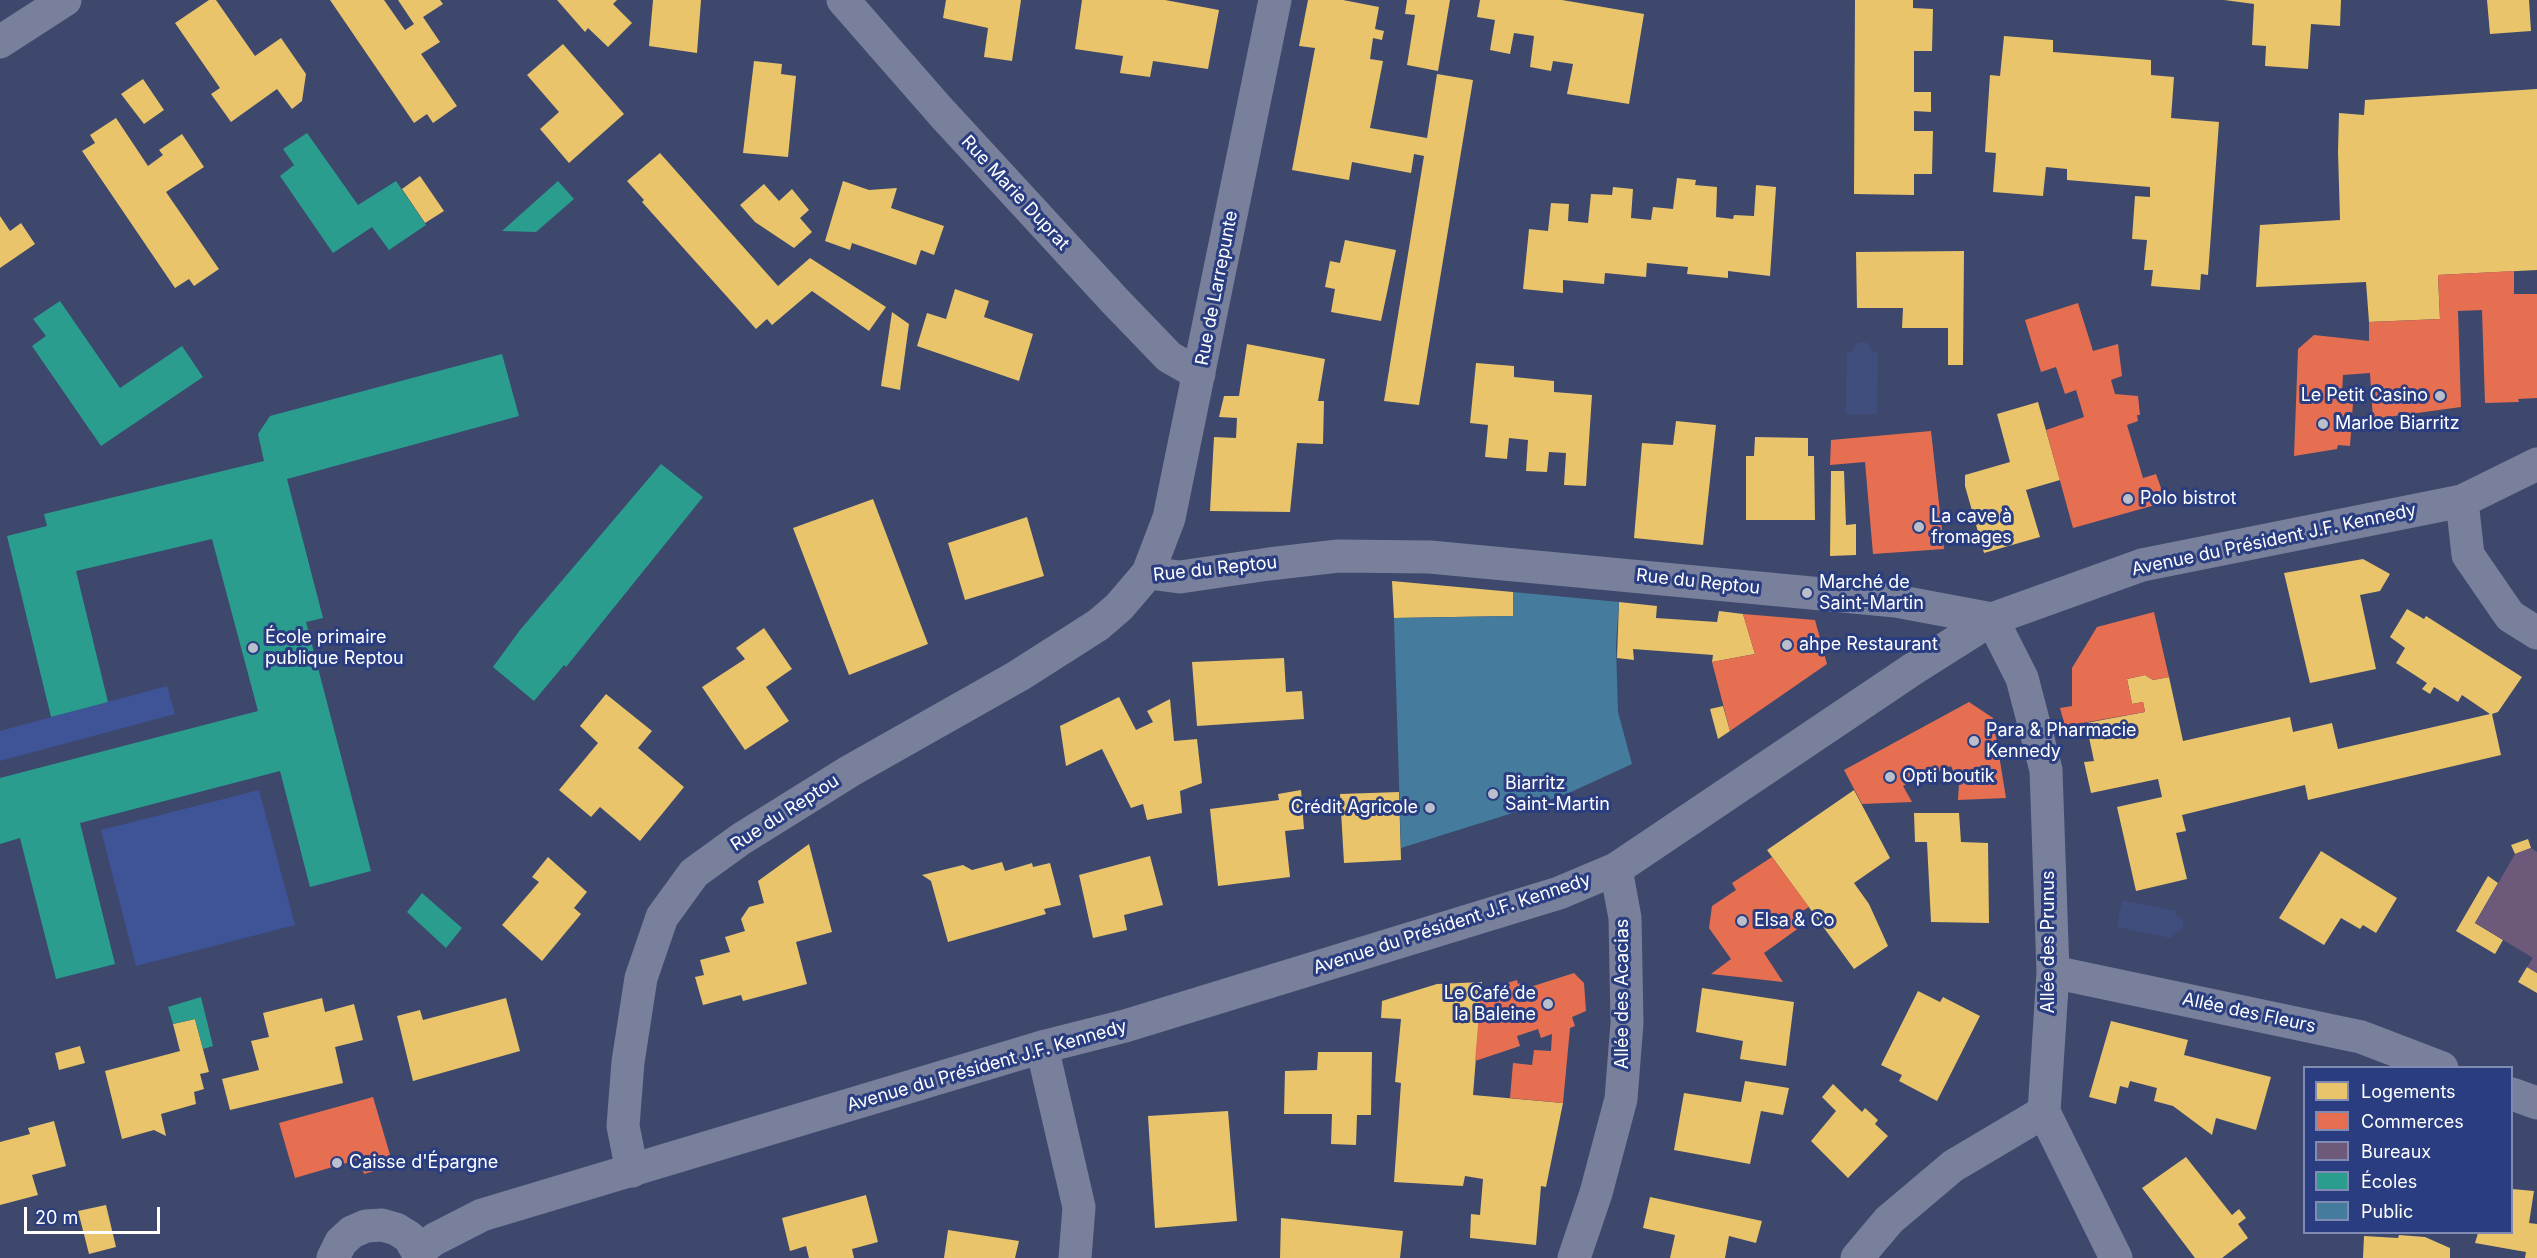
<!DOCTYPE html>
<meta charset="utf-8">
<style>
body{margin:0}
#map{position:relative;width:2537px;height:1258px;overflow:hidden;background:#3d486c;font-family:Inter,sans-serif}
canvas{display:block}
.legend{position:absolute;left:2303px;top:1066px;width:210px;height:168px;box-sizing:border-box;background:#293d80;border:2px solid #7f8bb3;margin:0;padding:8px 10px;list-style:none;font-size:18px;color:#fff}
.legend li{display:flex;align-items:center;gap:12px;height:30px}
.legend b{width:30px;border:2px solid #7f8bb3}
.scale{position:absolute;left:24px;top:1207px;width:136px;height:27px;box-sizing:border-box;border:3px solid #fff;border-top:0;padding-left:8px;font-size:18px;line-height:21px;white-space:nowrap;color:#fff;-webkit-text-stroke:4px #293d80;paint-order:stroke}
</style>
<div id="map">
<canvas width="2537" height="1258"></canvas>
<ul class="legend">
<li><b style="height:16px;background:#e9c46a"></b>Logements</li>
<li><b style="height:16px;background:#e76f51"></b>Commerces</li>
<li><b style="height:16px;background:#6d597a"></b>Bureaux</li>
<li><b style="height:16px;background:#2a9d8f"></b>Écoles</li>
<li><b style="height:16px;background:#457b9d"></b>Public</li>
</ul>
<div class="scale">20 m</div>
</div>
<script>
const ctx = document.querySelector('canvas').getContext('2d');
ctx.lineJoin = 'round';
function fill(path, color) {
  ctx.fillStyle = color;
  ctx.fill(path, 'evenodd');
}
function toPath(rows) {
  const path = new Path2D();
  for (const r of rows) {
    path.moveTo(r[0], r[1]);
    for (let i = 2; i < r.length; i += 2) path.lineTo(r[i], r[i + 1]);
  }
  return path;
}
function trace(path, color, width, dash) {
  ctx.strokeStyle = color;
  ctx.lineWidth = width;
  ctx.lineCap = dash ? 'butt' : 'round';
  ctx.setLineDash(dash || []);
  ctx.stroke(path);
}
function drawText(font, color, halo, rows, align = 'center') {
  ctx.font = font + ' Inter,sans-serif';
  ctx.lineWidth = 6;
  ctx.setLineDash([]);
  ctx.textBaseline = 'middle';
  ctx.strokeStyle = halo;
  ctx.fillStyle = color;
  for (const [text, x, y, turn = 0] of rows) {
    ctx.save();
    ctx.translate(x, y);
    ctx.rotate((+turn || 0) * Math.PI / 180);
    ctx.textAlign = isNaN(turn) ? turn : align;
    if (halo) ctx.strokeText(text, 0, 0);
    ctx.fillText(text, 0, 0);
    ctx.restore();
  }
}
fill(toPath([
 [167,686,175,714,0,761,0,731],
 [259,790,295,925,136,966,101,830]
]), '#3e5497');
fill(toPath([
 [1860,342,1867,343,1873,352,1878,352,1877,414,1846,414,1847,352,1852,352,1853,347],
 [2122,900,2176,911,2176,915,2183,920,2183,927,2171,938,2117,927]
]), '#404e7e');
fill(toPath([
 [209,0,216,0,255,56,281,38,306,74,302,101,292,109,277,89,231,122,211,94,220,88,175,23],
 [330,0,384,0,405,30,414,24,398,0,440,0,443,4,423,17,440,42,421,54,457,106,433,123,427,114,414,123],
 [557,0,617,0,613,4,632,23,608,47,588,28,585,32],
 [653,0,701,0,697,53,649,46],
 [946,0,1021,0,1012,61,984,57,988,28,943,18],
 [1082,0,1165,0,1219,10,1208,69,1153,61,1150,77,1120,73,1123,56,1075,49],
 [1308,0,1343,0,1379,7,1375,29,1384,31,1382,40,1373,38,1370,59,1383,61,1370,128,1427,138,1437,74,1473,80,1419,405,1384,401,1424,156,1414,154,1411,173,1352,162,1349,180,1292,170,1315,48,1299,46],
 [1407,0,1450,0,1438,71,1407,65,1415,15,1405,14],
 [1480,0,1562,0,1644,14,1629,104,1567,94,1573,64,1553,61,1551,71,1530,67,1534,36,1514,33,1510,54,1490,50,1495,20,1477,17],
 [1855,0,1913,0,1913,8,1933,9,1932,51,1914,51,1914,92,1931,92,1931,112,1914,111,1914,131,1933,131,1932,174,1914,174,1914,195,1854,194],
 [2224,0,2341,0,2340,26,2311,24,2308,69,2265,66,2266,46,2252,45,2254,4],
 [2487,0,2529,0,2531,31,2490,34],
 [2004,36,2053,40,2053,52,2151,60,2151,75,2174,77,2171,118,2219,122,2208,275,2201,274,2200,290,2151,286,2153,270,2144,270,2147,240,2132,239,2135,196,2150,197,2150,187,2067,180,2067,169,2046,167,2043,196,1993,192,1996,153,1985,152,1990,75,2000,76],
 [563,44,624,114,569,163,540,129,559,112,527,75],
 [754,61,782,64,781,74,796,76,788,157,743,153],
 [143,79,164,110,144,124,121,94],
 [2537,89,2537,270,2438,275,2440,319,2369,322,2366,282,2256,287,2260,225,2340,220,2338,151,2339,113,2364,115,2365,100],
 [116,118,148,166,163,155,159,150,182,134,204,167,166,192,219,269,194,286,189,279,175,288,82,151,95,143,90,135],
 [660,153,778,286,810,258,886,307,869,331,812,291,772,325,767,319,756,329,642,202,644,200,627,181],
 [420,176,444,211,425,223,402,189],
 [1677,178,1696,180,1695,185,1717,187,1716,217,1733,219,1734,215,1754,216,1756,185,1776,187,1770,276,1728,271,1728,278,1687,274,1688,267,1647,263,1646,277,1605,273,1604,284,1563,280,1563,293,1523,289,1529,229,1548,231,1551,203,1569,204,1568,221,1588,223,1591,194,1612,195,1613,187,1633,189,1631,218,1651,220,1653,207,1673,209],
 [843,181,869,190,897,188,891,208,944,226,934,255,921,250,916,265,852,243,850,250,825,241],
 [764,184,779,201,792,189,809,210,800,218,812,232,794,248,755,222,740,205],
 [0,216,10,231,21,223,35,244,0,268],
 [1345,240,1396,250,1381,321,1331,312,1335,289,1325,287,1330,261,1340,263],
 [1964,251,1963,365,1948,365,1948,328,1902,328,1903,308,1857,308,1856,252],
 [955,289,989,301,984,317,1033,334,1019,381,917,346,927,313,946,319],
 [892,312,909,324,900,390,881,386],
 [1247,344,1325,359,1318,401,1324,401,1323,444,1297,443,1290,512,1210,511,1214,437,1236,438,1237,418,1219,417,1224,396,1239,396],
 [1476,363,1514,366,1514,377,1554,381,1554,392,1592,395,1586,486,1564,485,1566,453,1549,452,1547,472,1526,471,1528,440,1509,438,1507,459,1485,457,1488,425,1470,423],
 [2038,402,2060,480,2026,490,2040,537,1984,553,1965,486,1965,475,2010,462,1997,414],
 [1676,421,1716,425,1703,545,1634,538,1642,443,1673,445],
 [1755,437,1808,438,1808,456,1814,456,1815,520,1746,520,1746,456,1754,456],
 [1831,471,1844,471,1846,525,1856,524,1856,555,1830,556],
 [873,499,928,644,849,675,793,528],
 [1027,517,1044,576,965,600,948,543],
 [2363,559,2390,574,2380,591,2360,595,2376,669,2310,683,2284,573],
 [1392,581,1513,592,1513,616,1394,618],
 [1619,602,1657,606,1656,618,1717,622,1719,611,1743,614,1755,654,1712,662,1713,655,1633,649,1634,660,1617,658],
 [2407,609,2424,619,2426,616,2522,677,2498,712,2492,714,2501,755,2308,800,2305,785,2182,815,2186,831,2176,833,2187,879,2136,891,2117,807,2162,797,2158,779,2091,793,2084,762,2094,761,2086,723,2145,712,2143,702,2132,704,2127,679,2145,675,2153,680,2169,677,2183,741,2290,717,2293,732,2332,723,2338,749,2490,714,2462,695,2458,702,2434,687,2430,694,2422,689,2427,683,2396,663,2405,648,2390,637],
 [764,628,792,669,766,687,789,721,745,750,702,687,745,659,736,648],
 [1284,658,1286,692,1302,691,1304,719,1197,726,1192,662],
 [606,694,652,731,638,748,684,787,640,841,600,807,591,817,559,790,598,743,580,726],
 [1119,697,1136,730,1153,722,1147,711,1170,699,1174,741,1197,739,1202,783,1180,791,1182,813,1147,820,1143,804,1131,808,1102,749,1066,766,1060,726],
 [1723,706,1730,731,1718,739,1710,709],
 [1301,790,1304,829,1285,831,1290,877,1218,886,1210,809,1279,800,1278,794],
 [1854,790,1890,858,1854,883,1869,904,1888,946,1854,969,1767,850],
 [1399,792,1401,860,1344,863,1340,794],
 [1914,813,1959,813,1961,842,1988,843,1989,923,1931,922,1927,842,1915,842],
 [2528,839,2531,848,2515,854,2511,845],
 [809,844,832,932,796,942,807,984,743,1001,741,995,703,1005,695,977,704,975,700,960,730,952,725,937,745,931,741,919,749,907,764,903,758,881],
 [2321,851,2397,898,2376,933,2363,925,2360,929,2341,918,2324,945,2279,918],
 [1150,856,1163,905,1124,915,1127,930,1093,938,1079,875],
 [548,857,587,892,574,908,581,914,542,961,502,925,539,882,532,877],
 [1002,862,1005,871,1032,863,1033,867,1050,863,1061,905,1044,909,1046,914,948,942,931,881,922,875,963,865,972,870],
 [2488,876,2498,883,2475,923,2503,940,2495,954,2456,931],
 [2527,967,2537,973,2537,993,2518,982],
 [1482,982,1473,1095,1563,1103,1546,1187,1541,1186,1536,1245,1470,1238,1471,1214,1480,1215,1483,1179,1465,1176,1463,1186,1394,1182,1401,1083,1395,1082,1401,1019,1381,1018,1382,1001,1437,984],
 [1702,988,1794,1002,1786,1066,1740,1059,1743,1041,1696,1032],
 [1918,991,1940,1002,1943,997,1980,1016,1937,1101,1899,1081,1902,1075,1881,1065],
 [322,998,325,1012,354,1004,363,1040,335,1047,343,1083,230,1110,222,1079,259,1070,251,1041,269,1037,263,1013],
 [506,998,520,1051,413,1081,397,1016,420,1010,423,1020],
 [195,1019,209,1072,200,1074,204,1089,194,1092,196,1104,161,1114,166,1136,154,1130,122,1139,105,1071,180,1051,173,1024],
 [2111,1021,2188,1040,2184,1055,2271,1077,2256,1130,2216,1118,2212,1135,2173,1106,2154,1101,2157,1088,2130,1081,2128,1088,2120,1086,2116,1104,2089,1097],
 [80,1046,85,1063,59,1070,55,1053],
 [1318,1052,1372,1052,1371,1115,1357,1115,1356,1145,1331,1144,1332,1114,1284,1114,1285,1071,1317,1070],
 [1745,1081,1789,1088,1783,1115,1761,1111,1750,1164,1674,1150,1684,1093,1741,1102],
 [1833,1084,1862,1112,1865,1108,1878,1120,1875,1124,1888,1136,1848,1178,1811,1141,1836,1111,1822,1097],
 [1228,1111,1237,1221,1155,1228,1148,1116],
 [54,1121,66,1166,32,1175,38,1195,0,1205,0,1142,30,1134,28,1128],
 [2186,1157,2232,1215,2239,1209,2246,1218,2238,1224,2248,1238,2222,1258,2195,1258,2142,1188],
 [2512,1189,2534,1191,2529,1223,2537,1224,2537,1258,2525,1258,2526,1252,2475,1243,2478,1233,2512,1232],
 [866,1195,878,1242,852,1249,854,1258,809,1258,806,1246,790,1251,782,1218],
 [1650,1197,1762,1221,1756,1243,1729,1236,1725,1258,1670,1258,1675,1235,1643,1228],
 [106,1205,116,1247,89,1254,78,1211],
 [1281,1218,1403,1231,1400,1258,1280,1258],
 [948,1230,1019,1241,1015,1258,944,1258],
 [2399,1235,2425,1237,2450,1248,2450,1258,2363,1258,2364,1236,2398,1238]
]), '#e9c46a');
fill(toPath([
 [2514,271,2514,294,2537,294,2537,398,2518,399,2519,402,2485,403,2482,310,2458,311,2461,407,2373,419,2370,373,2343,375,2342,394,2350,394,2349,403,2353,403,2350,446,2338,445,2337,449,2294,456,2298,349,2314,335,2369,341,2369,322,2440,319,2438,275],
 [2078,303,2093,351,2118,344,2122,376,2111,380,2115,394,2138,396,2140,415,2137,415,2138,421,2127,425,2143,478,2156,474,2166,502,2073,528,2046,430,2084,417,2076,390,2065,394,2056,367,2041,372,2025,320],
 [1931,431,1944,549,1873,554,1865,462,1830,465,1831,440],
 [2154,612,2169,677,2153,680,2145,675,2127,679,2132,704,2143,702,2145,712,2065,726,2060,708,2072,706,2072,668,2097,627],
 [1743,614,1815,620,1827,664,1730,731,1712,662,1755,654],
 [1969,702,1993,718,2006,798,1958,800,1959,784,1951,766,1934,773,1931,769,1903,786,1912,802,1862,804,1844,770],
 [1772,857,1809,907,1796,915,1803,925,1764,953,1783,982,1711,974,1731,959,1709,928,1712,906,1736,890,1732,883],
 [1574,973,1584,983,1586,1011,1572,1017,1575,1026,1570,1028,1563,1103,1510,1098,1513,1063,1532,1065,1534,1050,1551,1051,1552,1034,1541,1038,1538,1029,1517,1036,1520,1046,1475,1061,1481,991,1517,980,1518,984,1522,982,1524,989],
 [373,1097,393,1165,364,1174,360,1159,295,1178,279,1123]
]), '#e76f51');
fill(toPath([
 [2531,848,2537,852,2537,973,2527,967,2533,958,2475,923,2515,854]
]), '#6d597a');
fill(toPath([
 [307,133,358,205,396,181,426,225,389,250,372,227,333,253,280,176,294,165,283,149],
 [558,181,574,199,536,232,502,231],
 [60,301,120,388,182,346,203,377,101,446,32,346,46,336,33,319],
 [502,354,519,416,287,479,323,618,306,622,371,871,310,887,280,771,80,823,115,964,56,979,20,838,0,844,0,778,258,711,212,539,76,571,108,702,51,717,7,536,47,526,44,514,264,461,258,434,270,416],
 [661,464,703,497,566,667,564,665,534,701,493,667,520,630],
 [422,893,462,928,446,948,407,912],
 [201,997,213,1046,203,1049,195,1019,173,1024,168,1007]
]), '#2a9d8f');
fill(toPath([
 [1513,592,1619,602,1616,645,1618,712,1632,764,1571,792,1519,811,1401,848,1394,618,1513,616]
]), '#457b9d');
trace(toPath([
 [843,0,941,112,1115,301,1169,357,1199,374],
 [0,42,65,0],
 [2462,501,2468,555,2510,616,2537,633],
 [1148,573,1180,577,1269,564,1338,556,1430,557,1896,601,1992,619,2022,678,2046,770,2053,972,2044,1112,2116,1258],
 [2053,972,2361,1037,2442,1068],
 [1042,1047,1079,1207,1075,1258],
 [2512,1094,2537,1103],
 [632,1171,623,1126,628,1062,641,978,662,917,694,873,741,839,850,771,1018,676,1098,625,1119,607,1148,573,1169,518,1275,0],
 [1574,1258,1596,1193,1621,1099,1627,1023,1625,918,1616,869],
 [1857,1258,1889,1220,1953,1166,2044,1112]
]), '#78809b', 33);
trace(toPath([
 [419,1250,435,1239,482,1215,1042,1047,1125,1026,1559,893,1616,869,1913,669,1992,619,2142,565,2462,501,2537,464],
 [333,1258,341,1242,352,1232,366,1226,382,1225,396,1229,409,1237,421,1258]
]), '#78809b', 33);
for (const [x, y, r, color] of [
 [2440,396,6,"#bbbfcc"],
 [2323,424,6,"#bbbfcc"],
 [2128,499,6,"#bbbfcc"],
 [1919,527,6,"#bbbfcc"],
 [1807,593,6,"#bbbfcc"],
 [1787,645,6,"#bbbfcc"],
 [253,648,6,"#bbbfcc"],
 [1974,741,6,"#bbbfcc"],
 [1890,777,6,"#bbbfcc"],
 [1493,794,6,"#bbbfcc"],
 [1430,808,6,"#bbbfcc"],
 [1742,921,6,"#bbbfcc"],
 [1548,1004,6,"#bbbfcc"],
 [337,1163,6,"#bbbfcc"]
]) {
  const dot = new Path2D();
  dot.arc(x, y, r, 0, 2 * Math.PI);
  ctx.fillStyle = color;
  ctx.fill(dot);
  trace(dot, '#293d80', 2);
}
drawText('18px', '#fff', '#293d80', [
 ["Rue Marie Duprat",1015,193,47],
 ["Rue de Larrepunte",1217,288,-79],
 ["Avenue du Président J.F. Kennedy",2274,540,-12],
 ["Rue du Reptou",1215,569,-6],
 ["Rue du Reptou",1698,582,6],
 ["Rue du Reptou",785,813,-33],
 ["Avenue du Président J.F. Kennedy",1452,924,-18],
 ["Allée des Prunus",2049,942,-90],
 ["Allée des Acacias",1623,994,-90],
 ["Allée des Fleurs",2249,1013,12],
 ["Avenue du Président J.F. Kennedy",987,1066,-16]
]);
drawText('18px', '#fff', '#293d80', [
 ["Le Petit Casino",2428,396,"right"],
 ["Marloe Biarritz",2335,424],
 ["Polo bistrot",2140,499],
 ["La cave à",1931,517],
 ["fromages",1931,538],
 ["Marché de",1819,583],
 ["Saint-Martin",1819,604],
 ["École primaire",265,638],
 ["publique Reptou",265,659],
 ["ahpe Restaurant",1799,645],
 ["Para & Pharmacie",1986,731],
 ["Kennedy",1986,752],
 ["Opti boutik",1902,777],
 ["Biarritz",1505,784],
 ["Saint-Martin",1505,805],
 ["Crédit Agricole",1418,808,"right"],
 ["Elsa & Co",1754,921],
 ["Le Café de",1536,994,"right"],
 ["la Baleine",1536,1015,"right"],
 ["Caisse d'Épargne",349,1163]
], 'left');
</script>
